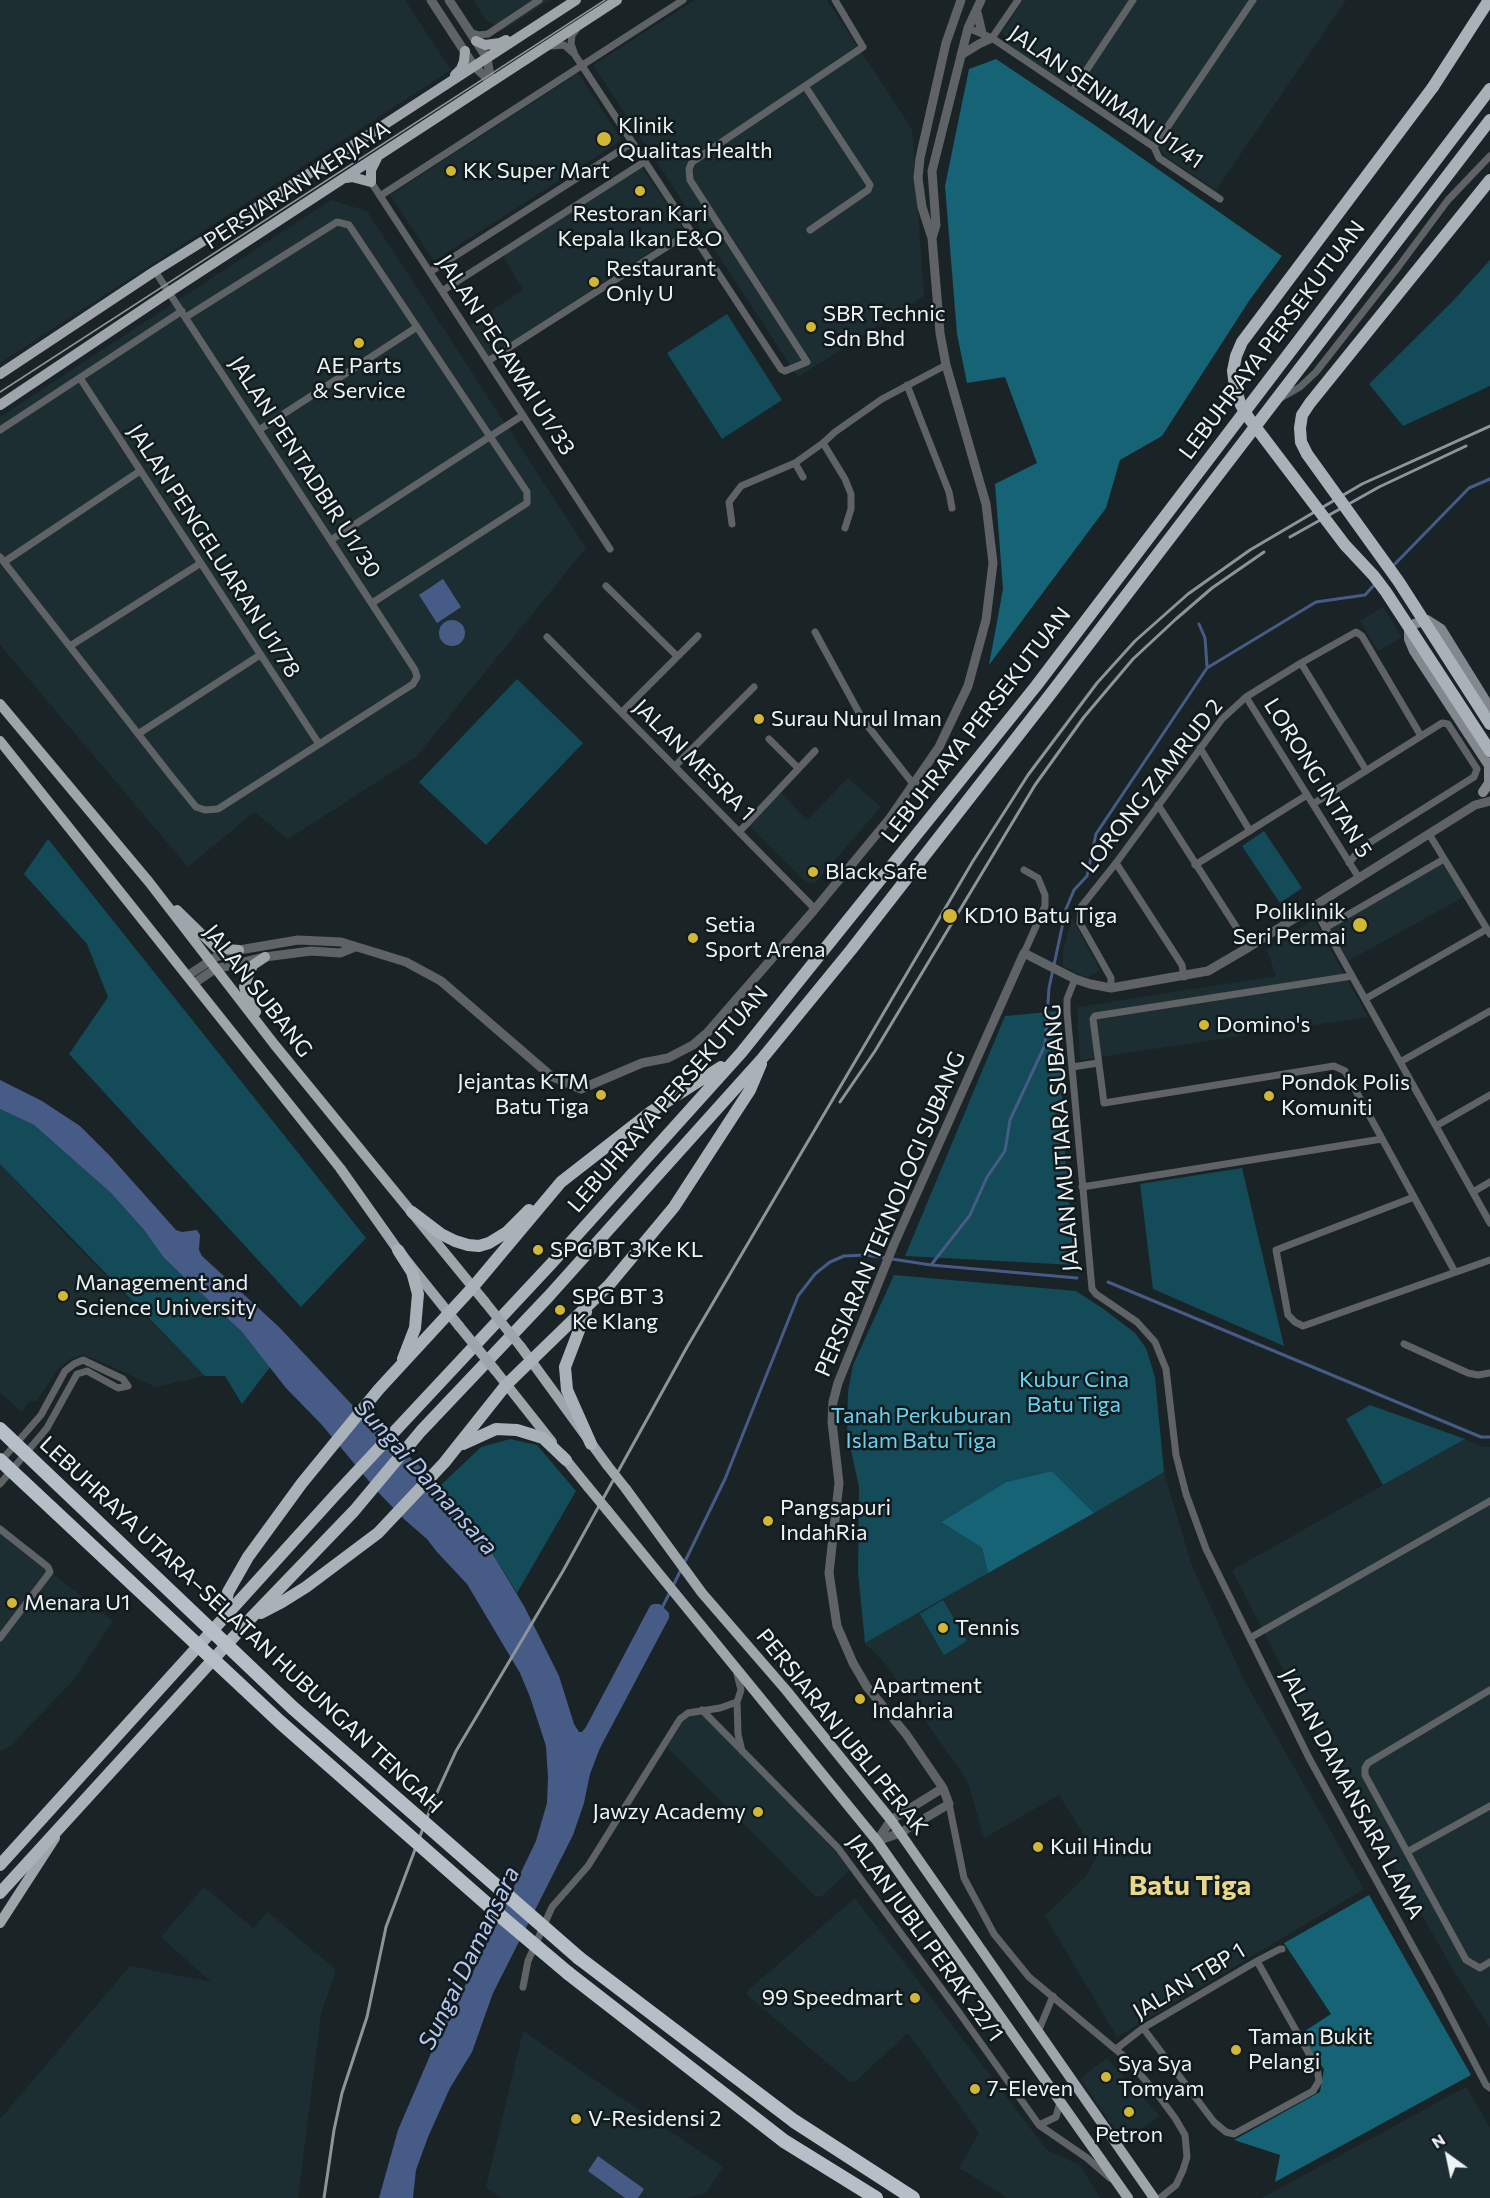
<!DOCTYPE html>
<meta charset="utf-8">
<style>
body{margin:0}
#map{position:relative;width:1490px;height:2198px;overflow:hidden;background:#1a2326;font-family:Commissioner,sans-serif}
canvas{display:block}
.north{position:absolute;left:1418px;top:2126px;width:60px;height:60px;-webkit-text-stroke:4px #111a1c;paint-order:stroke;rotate:327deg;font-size:16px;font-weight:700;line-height:24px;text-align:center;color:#edf3f5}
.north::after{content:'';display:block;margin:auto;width:21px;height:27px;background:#edf3f5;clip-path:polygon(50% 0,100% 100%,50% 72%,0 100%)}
</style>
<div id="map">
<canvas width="1490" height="2198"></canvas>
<div class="north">N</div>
</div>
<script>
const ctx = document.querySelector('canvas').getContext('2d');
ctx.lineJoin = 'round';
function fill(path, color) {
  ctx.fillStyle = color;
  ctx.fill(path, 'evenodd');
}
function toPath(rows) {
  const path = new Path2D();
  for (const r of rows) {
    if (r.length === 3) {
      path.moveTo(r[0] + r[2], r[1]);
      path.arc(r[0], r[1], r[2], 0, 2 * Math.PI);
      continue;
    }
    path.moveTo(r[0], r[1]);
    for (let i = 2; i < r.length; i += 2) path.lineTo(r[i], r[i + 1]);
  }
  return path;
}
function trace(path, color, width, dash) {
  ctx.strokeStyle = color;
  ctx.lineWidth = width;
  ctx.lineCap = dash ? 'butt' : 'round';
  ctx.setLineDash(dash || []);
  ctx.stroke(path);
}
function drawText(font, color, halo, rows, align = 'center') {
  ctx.font = font + ' Commissioner,sans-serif';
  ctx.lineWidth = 5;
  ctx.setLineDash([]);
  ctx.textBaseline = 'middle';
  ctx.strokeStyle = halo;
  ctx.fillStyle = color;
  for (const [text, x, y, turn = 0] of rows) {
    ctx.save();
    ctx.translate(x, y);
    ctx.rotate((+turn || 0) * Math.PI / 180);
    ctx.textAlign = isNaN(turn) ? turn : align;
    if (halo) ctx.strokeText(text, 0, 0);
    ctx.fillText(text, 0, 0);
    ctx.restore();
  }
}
fill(toPath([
 [0,0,405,0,451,70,0,363],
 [473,0,550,0,502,31,486,20],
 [695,0,827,0,912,129,924,296,798,377,593,65],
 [1023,0,1346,0,1216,190,1166,157,1152,139,1006,44,1003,31],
 [578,73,622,140,434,261,390,195],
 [642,167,684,230,489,356,469,325,523,290,503,256],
 [331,200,367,211,586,548,416,757,288,839,254,812,188,867,0,645,0,417],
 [1383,607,1402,637,1378,651,1360,621],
 [848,778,881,807,815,883,805,881,748,825,780,792,807,820],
 [1442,864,1464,897,1348,961,1330,929],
 [1072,918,1100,970,1089,977,1083,976,1063,966,1063,951],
 [1314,919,1368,1017,1080,1060,1077,1007,1276,976,1267,950],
 [0,1164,68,1237,205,1376,156,1387,95,1359,82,1355,72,1358,58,1369,37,1401,29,1401,22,1412,0,1393],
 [1465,1439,1483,1447,1490,1447,1490,2028,1455,1973,1336,1765,1293,1689,1232,1570],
 [1164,1472,1192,1566,1244,1680,1364,1889,1117,2037,1045,1916,1086,1876,1097,1856,1059,1795,984,1838,968,1782,888,1667,865,1643],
 [0,1532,113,1621,73,1681,10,1746,0,1751],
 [701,1713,835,1851,850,1870,823,1895,819,1897,815,1896,667,1747,683,1721,688,1717],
 [204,1887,253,1928,268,1912,336,1970,321,2014,298,2198,0,2198,0,2119,130,1966,211,1982,161,1937],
 [855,1898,1047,2150,1080,2165,1100,2198,1008,2198,959,2168,979,2133,908,2033,855,2082,850,2082,747,1995,748,1990],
 [523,2031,723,2167,706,2193,688,2198,501,2198,486,2187],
 [1107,2058,1160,2116,1123,2141,1080,2078],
 [1466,2087,1490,2127,1490,2198,1262,2198]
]), '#1d2e33');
fill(toPath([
 [1490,260,1490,386,1403,426,1369,384,1452,302],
 [727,314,782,400,722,439,667,353],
 [517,679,583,743,486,845,419,782],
 [1264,831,1302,888,1280,903,1242,846],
 [48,839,366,1238,301,1307,69,1054,108,997,87,944,24,874],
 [1059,1011,1064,1140,1074,1265,905,1256,1005,1016],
 [0,1109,34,1125,111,1193,144,1230,164,1258,242,1332,264,1359,270,1367,242,1404,225,1376,205,1376,0,1164],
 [1242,1168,1284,1346,1153,1289,1140,1184],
 [894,1275,1076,1291,1105,1310,1135,1333,1146,1348,1155,1377,1164,1472,1094,1513,1052,1471,1006,1482,941,1522,982,1548,988,1573,865,1643,858,1572,859,1487,847,1432,848,1391,853,1365],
 [1370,1405,1465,1439,1383,1485,1346,1419],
 [510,1439,537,1445,576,1491,517,1593,492,1553,441,1485,481,1447],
 [943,1600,967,1641,944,1655,920,1614]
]), '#134b58');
fill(toPath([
 [996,59,1099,128,1282,256,1249,301,1162,436,1120,460,1106,508,989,665,1003,589,995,484,1037,463,1005,377,967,383,957,334,945,186,969,69],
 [1052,1471,1094,1513,988,1573,982,1548,941,1522,1006,1482],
 [1369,1895,1471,2075,1275,2182,1280,2155,1234,2140,1320,2092,1324,2069,1299,2035,1331,2014,1284,1943]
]), '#156375');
fill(toPath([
 [443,579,461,607,437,623,419,595],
 [452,633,13],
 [0,1080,42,1101,80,1126,110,1156,176,1230,182,1232,197,1230,200,1235,199,1250,202,1256,279,1327,357,1410,441,1485,492,1553,524,1606,559,1676,574,1724,579,1732,582,1732,586,1727,650,1606,653,1604,660,1604,669,1613,669,1618,600,1748,590,1774,584,1803,573,1835,493,1993,472,2052,450,2088,428,2137,416,2170,413,2198,379,2198,398,2130,444,2023,474,1970,536,1841,547,1803,548,1777,546,1746,530,1697,520,1673,467,1584,437,1552,427,1539,405,1520,378,1492,322,1425,286,1388,242,1332,164,1258,144,1230,111,1193,34,1125,0,1109],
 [598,2156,644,2189,638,2198,625,2198,588,2171]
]), '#475b87');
trace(toPath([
 [1392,567,1469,488,1490,479],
 [1199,624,1205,638,1207,666],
 [931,1265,970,1215,987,1177,1005,1151,1010,1120,1045,1045,1049,988,1066,909,1074,890,1087,876,1096,834,1207,668,1316,602,1365,595,1376,583],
 [1108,1282,1481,1437,1490,1437],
 [673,1586,725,1479,798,1296,815,1274,830,1262,844,1256,866,1255,931,1265,1077,1278],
 [662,1608,670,1592]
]), '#475b87', 3);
trace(toPath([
 [968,28,992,38,1154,147,1159,158,1220,199],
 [576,30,572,35,571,44,575,55,781,369,785,371,807,362,690,180,689,169,692,162,863,47,835,0],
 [470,32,479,35,488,34,539,0],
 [992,38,1018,0],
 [551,46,564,45,573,53],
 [805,86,870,185,868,190,810,230],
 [1072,92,1133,0],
 [1154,147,1253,0],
 [371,182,610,549],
 [380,196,683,0],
 [430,272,632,143],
 [442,291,644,162],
 [186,317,337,222,349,225,527,492,527,503,372,603],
 [488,361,690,232],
 [80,378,319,744],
 [907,385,949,492,952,508],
 [1279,399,1300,387,1316,372,1399,266,1448,200,1490,156],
 [0,430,182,311],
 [259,430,417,327],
 [823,443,845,479,851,494,851,509,845,528],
 [795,463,803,477],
 [732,524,729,502,741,486,795,463,823,443,835,432,882,399,946,365],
 [331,540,523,415],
 [0,557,171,776,196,807,205,810,218,809,413,684,417,677,415,670,155,271],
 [4,562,140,471],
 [606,586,677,656],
 [815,632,863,720,914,785],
 [547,637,815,909],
 [70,646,201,563],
 [1301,663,1366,770],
 [1246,697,1359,878],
 [622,712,698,636],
 [138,734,260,655],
 [769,739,798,768],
 [1200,748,1250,831],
 [675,766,754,687],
 [1313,804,1442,723,1448,724,1477,769,1474,777,1361,848,1349,863],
 [1158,805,1249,947],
 [739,832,815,751],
 [1429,834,1490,934],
 [1116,863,1182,965,1184,977],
 [1195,865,1307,795],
 [1313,906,1490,1223],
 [1325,928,1444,859],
 [1024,953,1045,906,1045,895,1038,878,1024,870],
 [1352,976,1095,1016,1093,1019,1104,1103,1334,1066,1345,1071,1455,1272],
 [1075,979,1067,999,1067,1012,1092,1289,1096,1294,1137,1322,1155,1342,1166,1369,1176,1455,1186,1494,1206,1549,1309,1758,1435,1987,1486,2085,1490,2088],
 [1111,988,1111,978,1080,923,1081,907,1116,863,1222,719,1246,697,1301,663,1356,632,1362,636,1421,736],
 [1365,999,1487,929],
 [1400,1062,1490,1011],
 [1072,1067,1098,1063],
 [1436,1126,1490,1095],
 [1082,1187,1382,1139],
 [1473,1192,1490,1182],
 [1414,1197,1276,1250,1288,1315,1295,1322,1303,1326,1490,1260],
 [1404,1344,1468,1373,1478,1375,1490,1373],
 [0,1462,41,1415,65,1371,74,1364,83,1360,123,1379,128,1386,118,1388,87,1371,77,1374,47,1428,0,1484],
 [0,1529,48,1567,50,1572,0,1638],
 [1250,1638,1490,1501],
 [737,1674,741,1690,737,1702,738,1734,742,1751],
 [1490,1690,1368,1763,1365,1768,1365,1775,1466,1960,1480,1968,1490,1962],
 [702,1710,838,1848,958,2011,1039,2125,1087,2158,1110,2178],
 [949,1804,964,1878,994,1934,1029,1977,1126,2058,1158,2095,1175,2118,1185,2135,1187,2157,1183,2170,1176,2185,1160,2198],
 [1407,1852,1490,1806],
 [523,1987,528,1961,552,1907,588,1866,680,1719,688,1713,720,1708,737,1702],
 [1143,2028,1214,2122,1226,2132,1234,2134,1313,2091,1319,2081,1317,2068,1257,1961],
 [1038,2032,1053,1996],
 [1116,2049,1143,2028,1257,1961,1280,1949,1282,1949],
 [1039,2125,1056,2117,1060,2102]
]), '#5f6366', 7);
trace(toPath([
 [431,0,474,66,491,82],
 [449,0,487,58,491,82],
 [977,12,982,33],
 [961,55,979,44,992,38],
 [932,238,936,225,932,171,968,28,981,0],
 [187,976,216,957,239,950,298,940,341,942,406,962,441,981,551,1076,581,1089,642,1063,668,1058,693,1045,707,1033,815,909,890,818,939,747,968,686,986,620,993,563,986,504,946,365,940,333,932,238,922,207,918,178,920,158,946,43,961,0],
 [193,984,215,969,265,957,311,951,340,953,355,947],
 [877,1841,900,1833,949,1804,943,1788,906,1734,867,1687,853,1663,837,1626,829,1573,839,1483,832,1422,833,1402,838,1383,894,1244,1024,953,1075,979,1090,984,1111,988,1208,971,1249,947,1475,805,1490,801],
 [877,1841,891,1820,943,1788]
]), '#5f6366', 9);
trace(toPath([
 [1490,708,1441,629,1427,620,1414,624,1409,631,1409,639,1414,651,1490,767],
 [1483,792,1489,783,1489,766]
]), '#82888d', 10);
trace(toPath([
 [476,41,485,45,500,43,506,40],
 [455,75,461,69,464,61,465,51],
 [346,178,352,177,371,182,371,170,378,156],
 [0,374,155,271,253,210,576,0],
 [0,405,169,292,617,0],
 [0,704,149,882,274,1044,485,1302],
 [0,741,340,1168,398,1250,459,1326],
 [177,910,216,948,239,950],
 [256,1012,247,997,244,987,253,965,265,957],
 [521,1347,607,1465],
 [495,1370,552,1442],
 [562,1455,588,1487],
 [626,1489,702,1593,786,1690,891,1820,1154,2198],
 [607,1510,877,1841,1128,2198],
 [0,1923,55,1838]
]), '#9ea5ab', 10);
trace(toPath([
 [1433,87,1489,0],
 [412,1212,441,1234,455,1241,468,1245,479,1246,489,1243,507,1232,529,1210],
 [398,1250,412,1272,418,1294,415,1328,403,1359],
 [586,1312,565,1367,567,1390,591,1444],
 [463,1444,496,1429,517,1430,543,1438,566,1460],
 [261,1613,282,1602,306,1587,378,1533,444,1463,506,1385,609,1285,674,1207,750,1090,761,1064],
 [223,1619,228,1592,248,1557,302,1483,379,1389,473,1287,561,1182,652,1111,721,1067],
 [0,1865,337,1493,551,1264,741,1053,1036,686,1490,89],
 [0,1893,251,1618,354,1511,421,1431,548,1297,761,1060,851,950,1049,696,1490,120]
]), '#aab2b9', 12);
trace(toPath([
 [579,1958,794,2121,913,2198],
 [568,1973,784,2141,876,2198]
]), '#b6bfc7', 14);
trace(toPath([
 [0,392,605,0]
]), '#8e9598', 1.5);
trace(toPath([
 [1290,537,1379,487,1466,446],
 [840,1102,875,1051,1035,785,1084,717,1133,659,1176,619,1212,588,1264,552],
 [324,2198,334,2130,342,2093,367,2017,386,1927,434,1799,456,1751,563,1571,687,1347,973,861,1028,775,1097,683,1135,641,1188,594,1250,550,1362,484,1490,426]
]), '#8e9598', 3);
trace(toPath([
 [485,1302,521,1347],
 [459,1326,495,1370],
 [607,1465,626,1489],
 [588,1487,607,1510]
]), '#9ea5ab', 10);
trace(toPath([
 [1433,87,1242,342,1236,356,1233,371,1235,387,1240,403,1248,417,1345,545,1374,576,1386,592,1490,751],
 [1490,180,1310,403,1302,415,1300,428,1301,442,1307,454,1399,582,1490,724]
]), '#aab2b9', 12);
trace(toPath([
 [0,1429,293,1708,579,1958],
 [0,1460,280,1722,504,1919,568,1973]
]), '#b6bfc7', 14);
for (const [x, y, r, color] of [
 [604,139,8,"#d2b736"],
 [451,171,6,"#d2b736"],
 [640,191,6,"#d2b736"],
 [594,282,6,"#d2b736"],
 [811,327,6,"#d2b736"],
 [359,343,6,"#d2b736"],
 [759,719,6,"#d2b736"],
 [813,872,6,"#d2b736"],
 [950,916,8,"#d2b736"],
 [1360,925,8,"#d2b736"],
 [693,938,6,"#d2b736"],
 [1204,1025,6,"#d2b736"],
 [601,1095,6,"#d2b736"],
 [1269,1096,6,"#d2b736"],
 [538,1250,6,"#d2b736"],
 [63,1296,6,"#d2b736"],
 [560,1310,6,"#d2b736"],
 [768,1521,6,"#d2b736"],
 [12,1603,6,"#d2b736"],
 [943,1628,6,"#d2b736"],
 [860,1699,6,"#d2b736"],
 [758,1812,6,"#d2b736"],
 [1038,1847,6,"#d2b736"],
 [915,1998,6,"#d2b736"],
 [1236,2050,6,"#d2b736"],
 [1106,2077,6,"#d2b736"],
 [975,2089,6,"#d2b736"],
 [1129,2112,6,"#d2b736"],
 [576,2119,6,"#d2b736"]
]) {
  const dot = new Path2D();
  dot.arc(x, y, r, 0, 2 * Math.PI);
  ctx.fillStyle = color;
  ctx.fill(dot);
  trace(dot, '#111a1c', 2);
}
drawText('22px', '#edf3f5', '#111a1c', [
 ["JALAN SENIMAN U1/41",1106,97,35],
 ["PERSIARAN KERJAYA",297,185,-33],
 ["LEBUHRAYA PERSEKUTUAN",1272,340,-53],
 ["JALAN PEGAWAI U1/33",506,355,57],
 ["JALAN PENTADBIR U1/30",305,467,57],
 ["JALAN PENGELUARAN U1/78",214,551,57],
 ["LEBUHRAYA PERSEKUTUAN",976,725,-52],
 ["JALAN MESRA 1",694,760,45],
 ["LORONG INTAN 5",1318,778,58],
 ["LORONG ZAMRUD 2",1152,786,-52],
 ["JALAN SUBANG",258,991,52],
 ["LEBUHRAYA PERSEKUTUAN",668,1099,-49],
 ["JALAN MUTIARA SUBANG",1062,1138,-94],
 ["PERSIARAN TEKNOLOGI SUBANG",890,1214,-67],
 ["LEBUHRAYA UTARA–SELATAN HUBUNGAN TENGAH",241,1625,43],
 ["PERSIARAN JUBLI PERAK",842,1732,51],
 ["JALAN DAMANSARA LAMA",1352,1794,62],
 ["JALAN JUBLI PERAK 22/1",925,1938,54],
 ["JALAN TBP 1",1189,1981,-31]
]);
drawText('22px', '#edf3f5', '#111a1c', [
 ["Klinik",618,126],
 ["Qualitas Health",618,151],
 ["KK Super Mart",463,171],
 ["Restoran Kari",640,214,"center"],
 ["Kepala Ikan E&O",640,239,"center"],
 ["Restaurant",606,269],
 ["Only U",606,294],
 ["SBR Technic",823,314],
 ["Sdn Bhd",823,339],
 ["AE Parts",359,366,"center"],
 ["& Service",359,391,"center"],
 ["Surau Nurul Iman",771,719],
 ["Black Safe",825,872],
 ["Poliklinik",1346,912,"right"],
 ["Seri Permai",1346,937,"right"],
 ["KD10 Batu Tiga",964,916],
 ["Setia",705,925],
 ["Sport Arena",705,950],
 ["Domino's",1216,1025],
 ["Jejantas KTM",589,1082,"right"],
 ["Batu Tiga",589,1107,"right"],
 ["Pondok Polis",1281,1083],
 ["Komuniti",1281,1108],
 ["SPG BT 3 Ke KL",550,1250],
 ["Management and",75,1283],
 ["Science University",75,1308],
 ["SPG BT 3",572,1297],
 ["Ke Klang",572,1322],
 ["Pangsapuri",780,1508],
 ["IndahRia",780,1533],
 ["Menara U1",24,1603],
 ["Tennis",955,1628],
 ["Apartment",872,1686],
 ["Indahria",872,1711],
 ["Jawzy Academy",746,1812,"right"],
 ["Kuil Hindu",1050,1847],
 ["99 Speedmart",903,1998,"right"],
 ["Taman Bukit",1248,2037],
 ["Pelangi",1248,2062],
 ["Sya Sya",1118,2064],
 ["Tomyam",1118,2089],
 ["7-Eleven",987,2089],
 ["V-Residensi 2",588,2119],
 ["Petron",1129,2135,"center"]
], 'left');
drawText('22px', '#68d3f0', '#111a1c', [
 ["Kubur Cina",1074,1380],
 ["Batu Tiga",1074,1405],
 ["Tanah Perkuburan",921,1416],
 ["Islam Batu Tiga",921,1441]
]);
drawText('italic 24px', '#b4c7f2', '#111a1c', [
 ["Sungai Damansara",426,1477,48],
 ["Sungai Damansara",469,1958,-64]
]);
drawText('bold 28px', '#ead88a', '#111a1c', [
 ["Batu Tiga",1190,1886]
]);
</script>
